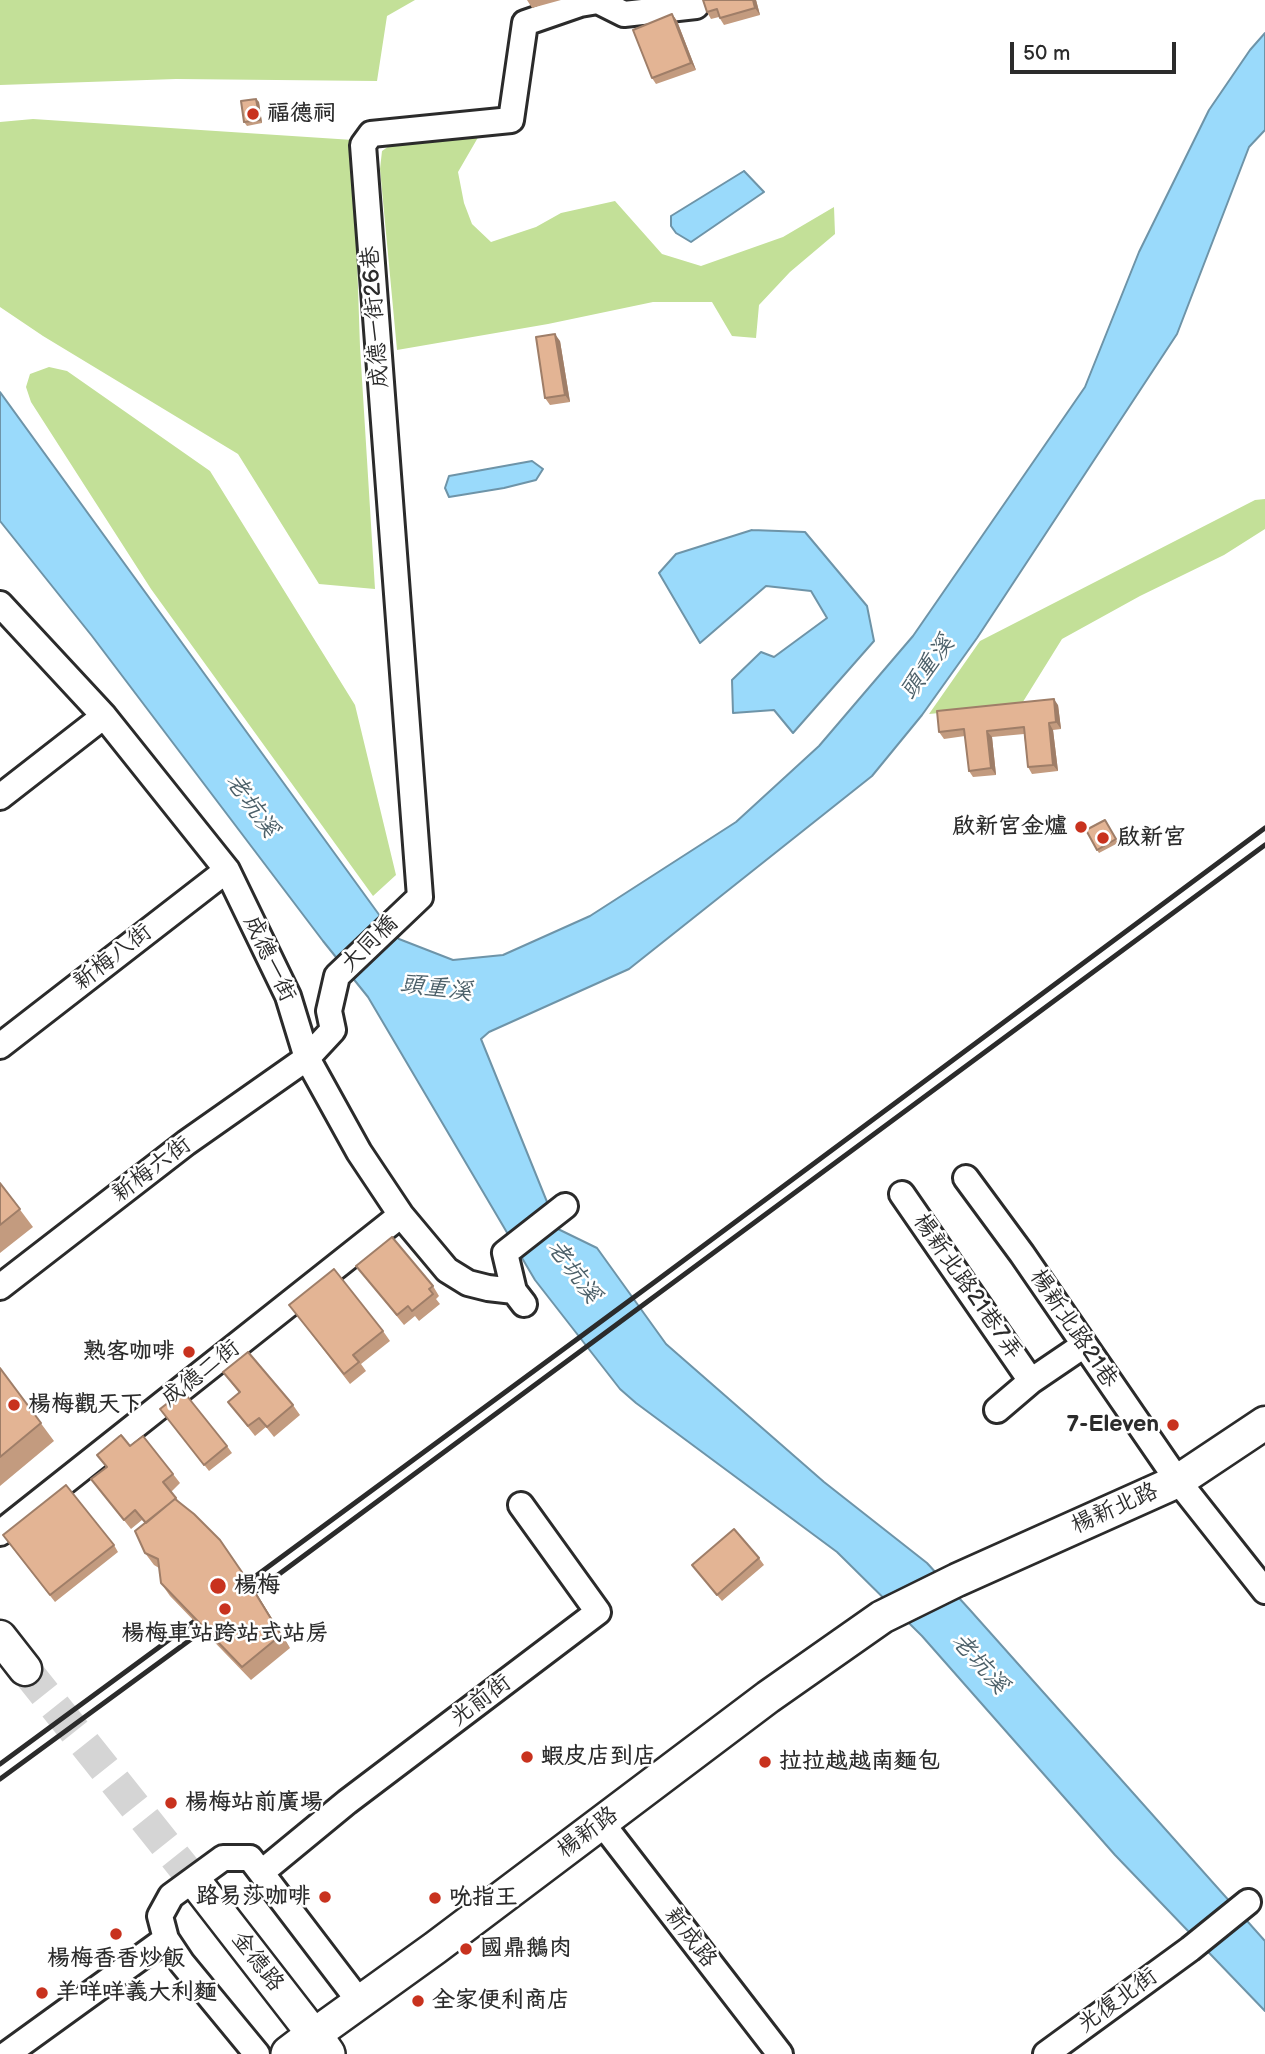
<!DOCTYPE html>
<meta charset="utf-8">
<style>
body{margin:0}
#map{position:relative;width:1265px;height:2054px;overflow:hidden;background:#fff;font-family:"Balsamiq Sans",sans-serif}
canvas{display:block}
.scale{position:absolute;left:1010px;top:42px;width:166px;height:32px;box-sizing:border-box;border:4px solid #2b2b2b;border-top:0;padding-left:9px;font-size:21px;line-height:24px;white-space:nowrap;color:#2b2b2b;-webkit-text-stroke:5px #fff;paint-order:stroke}
</style>
<div id="map">
<canvas width="1265" height="2054"></canvas>
<div class="scale">50 m</div>
</div>
<script>
const ctx = document.querySelector('canvas').getContext('2d');
ctx.lineJoin = 'round';
function fill(path, color) {
  ctx.fillStyle = color;
  ctx.fill(path, 'evenodd');
}
function toPath(rows) {
  const path = new Path2D();
  for (const r of rows) {
    path.moveTo(r[0], r[1]);
    for (let i = 2; i < r.length; i += 2) path.lineTo(r[i], r[i + 1]);
  }
  return path;
}
function trace(path, color, width, dash) {
  ctx.strokeStyle = color;
  ctx.lineWidth = width;
  ctx.lineCap = dash ? 'butt' : 'round';
  ctx.setLineDash(dash || []);
  ctx.stroke(path);
}
function drawText(font, color, halo, rows, align = 'center') {
  ctx.font = font + ' "Balsamiq Sans","LXGW WenKai TC",sans-serif';
  ctx.lineWidth = 5;
  ctx.setLineDash([]);
  ctx.textBaseline = 'middle';
  ctx.strokeStyle = halo;
  ctx.fillStyle = color;
  for (const [text, x, y, turn = 0] of rows) {
    ctx.save();
    ctx.translate(x, y);
    ctx.rotate((+turn || 0) * Math.PI / 180);
    ctx.textAlign = isNaN(turn) ? turn : align;
    if (halo) ctx.strokeText(text, 0, 0);
    ctx.fillText(text, 0, 0);
    ctx.restore();
  }
}
fill(toPath([
 [0,0,415,0,387,16,377,81,176,79,0,85],
 [33,119,353,140,360,347,375,589,319,584,238,454,43,336,0,307,0,122],
 [480,134,458,172,464,203,472,224,491,242,536,227,561,213,615,201,662,254,701,266,783,237,834,207,835,234,790,272,759,305,756,338,732,336,712,302,653,302,548,324,397,350,380,169,382,151,392,144],
 [49,367,67,371,210,471,355,705,396,875,373,896,151,589,31,402,26,387,30,374],
 [1265,499,1265,529,1224,555,1140,596,1062,639,1021,705,929,714,980,641,1255,500]
]), '#c3e098');
const water = toPath([
 [1265,33,1265,130,1249,147,1177,334,977,638,922,715,872,776,629,969,489,1032,481,1039,558,1229,597,1248,666,1344,824,1482,927,1563,970,1610,1265,1941,1265,2011,1115,1855,922,1636,837,1552,636,1403,620,1389,535,1280,368,997,323,941,92,636,0,521,0,392,380,916,399,939,453,960,503,955,590,916,736,822,819,746,913,636,1085,387,1139,252,1209,110,1250,50,1265,33],
 [744,171,764,192,691,242,676,233,671,226,671,216,744,171],
 [532,461,543,469,536,480,504,488,449,497,445,488,449,476,532,461],
 [752,530,805,532,867,606,874,641,793,733,774,710,733,713,732,680,761,652,774,657,827,618,811,591,766,586,700,643,659,573,676,554,752,530]
]);
fill(water, '#9adafb');
trace(water, '#6e94a8', 2);
trace(toPath([
 [25,1669,200,1888]
]), '#d5d5d5', 32, [32, 16]);
const minor = toPath([
 [0,604,104,716,227,870,288,996,307,1058,359,1152,401,1215,447,1270,468,1283,488,1288,514,1291,524,1304],
 [0,797,104,716],
 [0,1046,227,870],
 [966,1178,1022,1254,1178,1481,1265,1591],
 [902,1194,1031,1381],
 [0,1287,186,1143,307,1058,333,1030,329,1011,337,976,420,897,363,145,371,134,511,120,525,23,580,4,598,1,624,14,696,6],
 [514,1291,505,1253,565,1206],
 [997,1410,1031,1381,1084,1345],
 [0,1533,401,1215],
 [601,1822,780,2054],
 [262,1872,347,1802,598,1612,521,1505],
 [7,2054,166,1939],
 [257,2054,182,1963,166,1939,160,1916,171,1896,223,1858,250,1858,359,2001],
 [1046,2054,1190,1949,1248,1902]
]);
const tertiary = toPath([
 [0,1637,25,1669],
 [200,1888,314,2035,435,1948,768,1697,882,1617,957,1580,1178,1481,1265,1423]
]);
const secondary = toPath([
 [289,2054,314,2035,327,2054]
]);
trace(minor, '#2b2b2b', 30);
trace(tertiary, '#2b2b2b', 37);
trace(secondary, '#2b2b2b', 40);
trace(minor, '#fff', 24);
trace(tertiary, '#fff', 32);
trace(secondary, '#fff', 35);
trace(toPath([
 [234,1592,656,1281,1265,828],
 [240,1603,1265,845],
 [0,1764,211,1609],
 [0,1779,220,1618]
]), '#2b2b2b', 5);
fill(toPath([
 [527,0,561,0,532,8],
 [703,0,756,0,760,15,724,25,719,17,711,19,707,12],
 [672,14,677,21,696,70,656,84,652,78],
 [256,99,259,102,262,123,247,126,244,122],
 [560,341,570,402,550,405,545,398],
 [1058,705,1061,729,1053,730,1058,771,1032,774,1028,767,1024,734,992,737,996,775,973,777,969,771,965,736,944,739,939,732],
 [1107,823,1118,843,1099,853,1097,850],
 [0,1183,33,1227,0,1253],
 [356,1266,433,1286,439,1296,436,1299,440,1304,419,1321,415,1316,404,1325],
 [289,1305,383,1331,390,1341,361,1364,366,1371,350,1384],
 [0,1368,54,1441,0,1486],
 [223,1372,293,1405,300,1415,274,1437,266,1427,255,1436,228,1402,239,1393],
 [160,1409,227,1446,232,1453,209,1471],
 [130,1446,173,1474,180,1483,171,1492,255,1591,290,1648,251,1680,170,1596,161,1583,159,1568,154,1565,145,1553,145,1523,142,1520,131,1529,91,1479,106,1467,97,1455],
 [7,1541,114,1545,118,1552,55,1602],
 [759,1558,764,1565,722,1601,692,1565]
]), '#c39b7f');
fill(toPath([
 [753,0,756,0,760,15,755,8],
 [672,14,677,21,696,70,691,63],
 [256,99,259,102,262,123,260,120],
 [555,334,560,341,570,402,565,395],
 [1054,699,1058,705,1061,729,1056,722],
 [1049,723,1053,730,1058,771,1053,765],
 [987,731,992,737,996,775,991,768],
 [220,1540,255,1591,290,1648,281,1635]
]), '#9f7e68');
const building = toPath([
 [703,0,753,0,755,8,720,18,717,9,707,12,703,0],
 [672,14,691,63,652,78,633,30,672,14],
 [256,99,260,120,244,122,241,101,256,99],
 [555,334,565,395,545,398,536,337,555,334],
 [1054,699,1056,722,1049,723,1053,765,1028,767,1024,727,987,731,991,768,969,771,964,729,939,732,937,711,1054,699],
 [1105,820,1116,839,1097,850,1086,830,1105,820],
 [0,1183,20,1209,0,1225,0,1183],
 [392,1237,433,1286,429,1289,433,1294,412,1311,408,1306,397,1315,356,1266,392,1237],
 [334,1269,383,1331,353,1355,359,1362,344,1374,289,1305,334,1269],
 [248,1352,293,1405,267,1427,259,1418,248,1426,228,1402,240,1392,223,1372,248,1352],
 [0,1368,41,1423,0,1457,0,1368],
 [183,1391,227,1446,204,1465,160,1409,183,1391],
 [121,1435,130,1446,143,1436,173,1474,163,1482,176,1498,146,1523,135,1510,124,1520,91,1479,107,1467,97,1455,121,1435],
 [66,1485,114,1545,50,1595,3,1535,66,1485],
 [175,1499,194,1514,220,1540,246,1578,281,1635,242,1667,161,1583,158,1559,145,1553,135,1531,175,1499],
 [734,1529,759,1558,717,1595,692,1565,734,1529]
]);
fill(building, '#e3b494');
trace(building, '#9f7e68', 2);
for (const [x, y, r, color] of [
 [253,114,7,"#c8321e"],
 [1081,827,7,"#c8321e"],
 [1103,838,7,"#c8321e"],
 [189,1352,7,"#c8321e"],
 [14,1405,7,"#c8321e"],
 [1173,1425,7,"#c8321e"],
 [218,1586,9,"#c8321e"],
 [225,1609,7,"#c8321e"],
 [527,1757,7,"#c8321e"],
 [765,1762,7,"#c8321e"],
 [171,1803,7,"#c8321e"],
 [325,1897,7,"#c8321e"],
 [435,1898,7,"#c8321e"],
 [116,1934,7,"#c8321e"],
 [466,1949,7,"#c8321e"],
 [42,1993,7,"#c8321e"],
 [418,2001,7,"#c8321e"]
]) {
  const dot = new Path2D();
  dot.arc(x, y, r, 0, 2 * Math.PI);
  ctx.fillStyle = color;
  ctx.fill(dot);
  trace(dot, '#fff', 2.5);
}
drawText('bold 23px', '#2b2b2b', '#fff', [
 ["福德祠",267,114],
 ["啟新宮金爐",1067,827,"right"],
 ["啟新宮",1117,838],
 ["熟客咖啡",175,1352,"right"],
 ["楊梅觀天下",28,1405],
 ["7-Eleven",1159,1425,"right"],
 ["楊梅",234,1586],
 ["楊梅車站跨站式站房",225,1634,"center"],
 ["蝦皮店到店",541,1757],
 ["拉拉越越南麵包",779,1762],
 ["楊梅站前廣場",185,1803],
 ["路易莎咖啡",311,1897,"right"],
 ["吮指王",449,1898],
 ["國鼎鵝肉",480,1949],
 ["楊梅香香炒飯",116,1959,"center"],
 ["羊咩咩義大利麵",56,1993],
 ["全家便利商店",432,2001]
], 'left');
drawText('23px', '#2b2b2b', '#fff', [
 ["成德一街26巷",376,317,-94],
 ["大同橋",370,944,-45],
 ["新梅八街",113,958,-38],
 ["成德一街",269,959,65],
 ["新梅六街",152,1170,-37],
 ["楊新北路21巷7弄",967,1287,55],
 ["楊新北路21巷",1073,1329,56],
 ["成德二街",201,1374,-38],
 ["楊新北路",1115,1509,-24],
 ["光前街",481,1701,-37],
 ["楊新路",588,1833,-37],
 ["新成路",690,1938,52],
 ["金德路",257,1962,52],
 ["光復北街",1118,2001,-36]
]);
drawText('italic 24px', '#4c6069', '#fff', [
 ["頭重溪",928,668,-53],
 ["老坑溪",251,806,54],
 ["頭重溪",436,989,7],
 ["老坑溪",573,1272,53],
 ["老坑溪",979,1664,48]
]);
</script>
